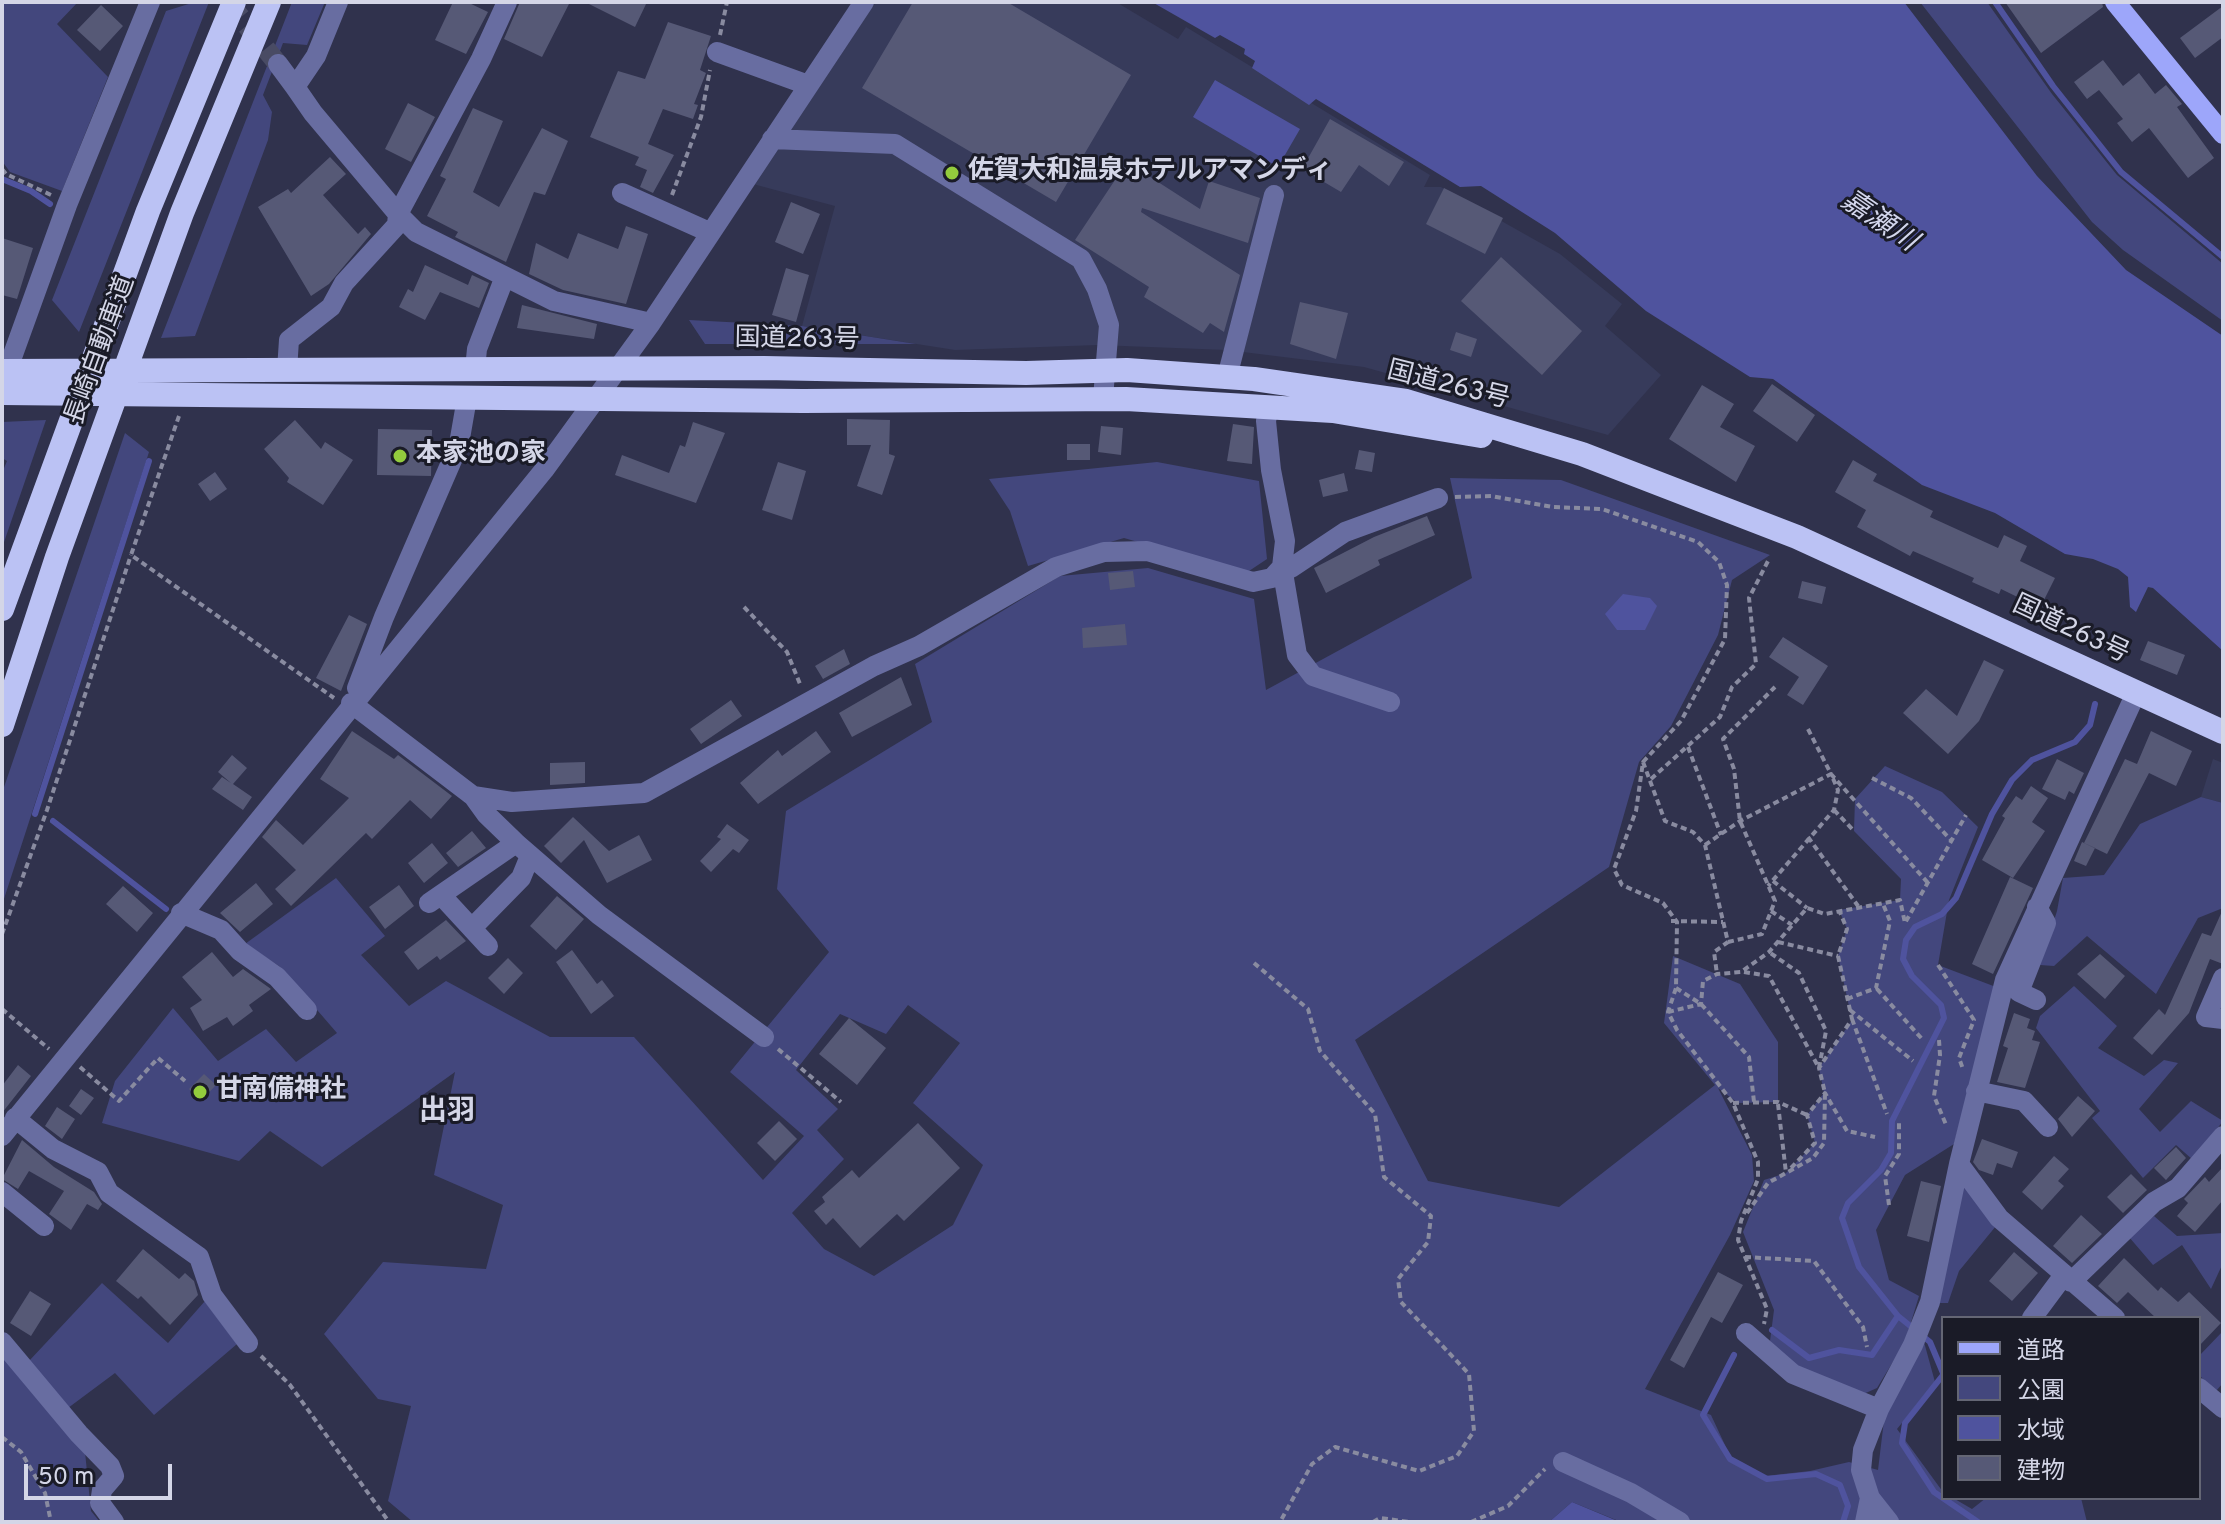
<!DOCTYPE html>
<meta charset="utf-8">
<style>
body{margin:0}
#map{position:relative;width:2225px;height:1524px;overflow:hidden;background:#30324d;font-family:Overpass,"Noto Sans JP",sans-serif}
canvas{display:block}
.frame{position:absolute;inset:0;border:4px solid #d4d6e7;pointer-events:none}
.legend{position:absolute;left:1941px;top:1316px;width:260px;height:184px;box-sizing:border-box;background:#1a1b27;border:2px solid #646674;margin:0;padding:10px 14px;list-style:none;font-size:24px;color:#d4d6e7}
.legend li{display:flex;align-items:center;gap:16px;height:40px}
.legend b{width:40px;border:2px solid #646674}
.scale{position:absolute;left:24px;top:1464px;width:148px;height:36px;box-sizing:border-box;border:4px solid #d4d6e7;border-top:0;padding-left:10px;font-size:24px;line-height:28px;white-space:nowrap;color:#d4d6e7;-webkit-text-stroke:6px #1a1b27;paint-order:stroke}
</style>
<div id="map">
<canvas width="2225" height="1524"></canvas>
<div class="frame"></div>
<ul class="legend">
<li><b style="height:10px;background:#9da6fa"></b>道路</li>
<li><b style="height:22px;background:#43477d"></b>公園</li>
<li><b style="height:22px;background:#4f539e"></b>水域</li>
<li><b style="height:22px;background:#565976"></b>建物</li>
</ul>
<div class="scale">50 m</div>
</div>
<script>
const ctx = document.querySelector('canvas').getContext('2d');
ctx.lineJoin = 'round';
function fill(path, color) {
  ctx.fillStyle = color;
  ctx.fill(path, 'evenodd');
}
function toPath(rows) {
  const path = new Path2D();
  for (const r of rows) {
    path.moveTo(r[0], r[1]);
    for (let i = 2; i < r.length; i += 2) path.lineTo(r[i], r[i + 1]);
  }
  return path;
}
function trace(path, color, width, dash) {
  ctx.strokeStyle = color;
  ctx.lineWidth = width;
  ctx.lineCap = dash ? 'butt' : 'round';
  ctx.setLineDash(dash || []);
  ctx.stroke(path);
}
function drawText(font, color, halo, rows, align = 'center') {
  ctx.font = font + ' Overpass,"Noto Sans JP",sans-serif';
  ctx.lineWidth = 6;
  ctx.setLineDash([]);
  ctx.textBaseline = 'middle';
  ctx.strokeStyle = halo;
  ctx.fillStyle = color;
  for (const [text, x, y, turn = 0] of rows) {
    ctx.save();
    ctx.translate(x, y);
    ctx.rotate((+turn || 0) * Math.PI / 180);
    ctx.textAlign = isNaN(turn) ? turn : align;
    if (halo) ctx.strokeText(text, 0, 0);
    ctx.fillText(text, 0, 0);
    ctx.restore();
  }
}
fill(toPath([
 [876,2,1116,2,1178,39,1186,27,1430,175,1424,187,1441,187,1560,254,1622,304,1605,326,1661,375,1608,435,1364,367,1227,350,1098,345,955,350,802,326,835,206,753,184],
 [2213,759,2223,763,2223,803,2201,797]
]), '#373b5b');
fill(toPath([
 [2,2,78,2,57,24,108,77,62,191,10,172,2,161],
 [195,2,209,2,79,332,52,300,166,11],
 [292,2,325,2,307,45,283,43,263,95,272,112,268,140,195,336,161,338],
 [1920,2,1987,2,2052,94,2117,175,2223,264,2223,321,2123,250,2092,222],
 [689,320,802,326,916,344,705,344],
 [46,420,2,548,2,473,7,461,2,458,2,422],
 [125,433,149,452,2,905,2,793],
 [1157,462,1259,481,1267,559,1246,573,1124,538,1028,566,1010,511,989,479],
 [1450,478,1561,480,1770,555,1732,580,1718,635,1671,726,1639,762,1609,867,1355,1040,1428,1181,1559,1207,1715,1085,1664,1023,1673,956,1740,984,1778,1042,1778,1102,1738,1103,1718,1088,1752,1155,1754,1181,1730,1235,1645,1389,1711,1415,1731,1458,1765,1476,1810,1471,1849,1462,1878,1470,1885,1412,1924,1342,1935,1382,1897,1429,1943,1492,1943,1498,1953,1498,1972,1509,1986,1498,2081,1498,2087,1522,1621,1522,1572,1502,1549,1522,413,1522,388,1501,411,1406,378,1399,324,1334,383,1262,486,1269,503,1205,434,1175,455,1072,322,1167,270,1131,239,1161,102,1123,115,1081,173,1008,218,1061,266,1029,296,1062,337,1033,279,966,245,944,336,878,385,936,361,955,409,1006,446,981,550,1037,634,1037,763,1180,804,1136,730,1072,829,952,777,889,786,811,932,722,915,664,1060,576,1148,568,1254,599,1266,690,1472,578],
 [908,1005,960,1043,913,1103,983,1165,953,1225,874,1276,824,1249,792,1213,844,1159,817,1130,838,1109,796,1070,840,1014,886,1034],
 [1885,766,1942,792,1978,827,1949,900,1938,965,1996,987,1954,1144,1905,1175,1876,1230,1889,1280,1919,1296,1905,1342,1877,1388,1859,1396,1793,1367,1770,1341,1774,1310,1743,1232,1764,1180,1786,1173,1815,1143,1807,1115,1824,1093,1819,1068,1852,1020,1838,956,1847,929,1839,910,1900,900,1901,879,1854,831,1855,799],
 [2201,797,2223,803,2223,908,2198,918,2156,994,2087,936,2054,966,2040,965,2057,911,2063,878,2104,875,2140,824],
 [2074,986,2117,1026,2098,1048,2144,1076,2164,1060,2178,1063,2139,1109,2160,1132,2191,1101,2223,1121,2193,1160,2176,1145,2143,1178,2092,1118,2100,1111,2036,1028,2040,1016],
 [1964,1183,1996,1226,1959,1271,1948,1303,1935,1303],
 [2154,1216,2177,1236,2223,1233,2223,1263,2211,1289,2182,1245,2153,1265,2129,1237],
 [102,1283,168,1343,205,1301,237,1344,154,1415,115,1373,68,1408,29,1361],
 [2223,1331,2223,1383,2216,1391,2199,1375,2199,1356],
 [2,1349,85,1452,91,1511,100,1522,2,1522]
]), '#43477d');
fill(toPath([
 [1152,2,1904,2,2037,176,2126,270,2223,336,2223,651,2153,588,2148,587,2136,612,2130,607,2128,577,2118,569,2093,559,2065,554,1995,513,1922,485,1773,379,1750,377,1646,311,1555,233,1481,186,1460,187,1316,99,1309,105,1252,68,1255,61,1244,54,1245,49,1220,35,1215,38],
 [1215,80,1300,129,1278,167,1193,117],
 [1623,594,1650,598,1657,606,1645,630,1617,630,1605,614],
 [1572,1502,1620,1522,1549,1522]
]), '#4f539e');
trace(toPath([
 [1995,2,2053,86,2121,172,2223,257],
 [2,179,31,191,50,204],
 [35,814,149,461],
 [53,821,166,909],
 [1772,1330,1809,1358,1839,1350,1872,1355,1898,1316],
 [1734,1355,1703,1415,1730,1459,1767,1479,1816,1474,1840,1485,1848,1506,1843,1522],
 [1943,1373,1930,1342,1898,1316,1859,1267,1842,1218,1848,1203,1881,1170,1891,1153,1892,1121,1944,1018,1941,1005,1912,976,1903,959,1906,940,1915,927,1942,914,1956,898,1992,814,2012,780,2032,760,2075,742,2090,725,2095,704],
 [1943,1375,1905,1423,1902,1443,1934,1492,1978,1522]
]), '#4f539e', 6);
fill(toPath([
 [453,2,467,2,488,12,466,54,435,40],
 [520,2,570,2,542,57,504,39],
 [585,2,647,2,635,27],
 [913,2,1007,2,1131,75,1056,202,862,88],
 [2005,2,2102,2,2103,7,2041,53],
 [101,5,123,26,100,51,77,30],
 [2223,6,2223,37,2195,58,2180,38],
 [668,22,711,36,700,70,706,73,694,104,698,105,693,119,663,109,648,144,674,155,653,193,640,187,647,170,635,165,639,157,590,137,618,71,645,79],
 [2103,60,2123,86,2139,73,2155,94,2166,85,2182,104,2177,107,2214,158,2188,178,2149,128,2132,142,2117,123,2123,119,2099,90,2087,99,2074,82],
 [408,103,435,117,411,162,385,149],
 [473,108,503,121,473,192,499,207,542,128,568,141,545,195,534,192,506,262,455,237,458,232,427,216,446,179,440,176],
 [1330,119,1404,162,1389,186,1359,165,1341,192,1302,169],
 [330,157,346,174,323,195,358,234,365,227,371,234,329,284,311,296,258,207,288,189,291,193],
 [1127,162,1200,209,1209,181,1260,198,1248,243,1142,208,1141,212,1240,275,1224,332,1210,323,1203,333,1144,297,1149,287,1075,240],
 [1444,188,1503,218,1485,254,1426,224],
 [791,202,820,214,803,254,775,242],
 [626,226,648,234,626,304,563,290,529,274,536,243,568,259,578,233,618,249],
 [2,238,33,248,17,299,2,295],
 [1501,257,1582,331,1542,375,1461,301],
 [425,265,468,285,472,275,489,283,479,308,440,292,425,320,399,307,408,289,413,292],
 [786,268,809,275,796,322,772,315],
 [1300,302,1348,313,1336,359,1290,344],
 [522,305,597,324,594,339,517,328],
 [1456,332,1477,339,1471,357,1450,350],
 [1772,384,1815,415,1797,442,1753,411],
 [1702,385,1734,404,1720,427,1755,446,1736,482,1669,439],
 [847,419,890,420,889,454,895,456,882,495,857,486,871,445,847,445],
 [295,420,321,449,325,442,353,460,323,505,287,482,289,478,264,449],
 [693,422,725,433,696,503,615,475,622,455,669,473,680,445,685,447],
 [1233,424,1254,427,1252,464,1227,461],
 [1101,426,1123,428,1121,455,1098,452],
 [378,429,432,430,431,476,377,475],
 [1067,444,1090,444,1090,460,1067,460],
 [1359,450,1375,453,1372,472,1355,469],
 [1853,460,1877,474,1873,481,1933,511,1930,517,1998,548,2004,535,2027,546,2020,561,2055,578,2040,608,2001,589,1999,594,1972,582,1974,578,1913,551,1910,556,1857,527,1866,510,1835,492],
 [778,462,806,471,792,520,762,510],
 [215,472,227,489,210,501,198,484],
 [1344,473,1348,491,1323,497,1319,480],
 [1427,516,1435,535,1378,560,1380,565,1326,593,1314,568,1374,537],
 [1133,571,1135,587,1110,590,1108,573],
 [1802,581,1826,587,1822,604,1798,598],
 [349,615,367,624,341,691,316,678],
 [1125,624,1127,645,1083,648,1082,628],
 [1783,637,1828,666,1803,705,1787,695,1799,677,1769,657],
 [2148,641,2185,655,2177,675,2140,660],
 [844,649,850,664,823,679,815,666],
 [1984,660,2004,670,1979,721,1948,754,1903,713,1926,689,1957,716],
 [901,677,912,705,852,737,839,713],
 [731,700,742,716,701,744,690,729],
 [352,731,394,759,398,755,452,796,431,819,410,800,372,839,366,833,291,906,275,889,296,870,262,837,276,820,303,845,349,798,320,779],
 [816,731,831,752,758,804,740,783,778,750,782,756],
 [2151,731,2192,751,2176,786,2149,773,2107,854,2084,843,2125,759,2137,764],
 [232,755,247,768,233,784,252,797,243,810,212,789,222,777,231,783,218,772],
 [2057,759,2084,773,2074,794,2069,791,2065,800,2042,789],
 [585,762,585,783,550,785,550,763],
 [2031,786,2048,798,2032,822,2045,831,2013,878,1982,860,2005,818,2002,816,2016,796,2022,800],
 [573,817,609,851,639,835,652,860,607,883,584,840,561,863,544,846],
 [727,824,749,840,739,853,733,849,711,872,700,861,721,839,717,837],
 [472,831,486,848,458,867,446,853],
 [2082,842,2095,848,2086,866,2074,861],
 [432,843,448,863,424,883,408,863],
 [2010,877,2033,888,1993,974,1972,964],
 [256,883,273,904,240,932,220,913],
 [399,885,414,906,385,929,369,907],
 [123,886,153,913,137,932,106,904],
 [557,896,584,919,556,950,530,926],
 [2223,909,2223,964,2210,959,2189,1013,2152,1055,2133,1038,2159,1009,2165,1015,2202,933,2211,936],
 [446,920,466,941,440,960,437,956,418,970,404,952],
 [572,950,597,984,602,980,614,996,591,1014,556,962],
 [212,952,233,977,243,969,271,989,249,1005,253,1011,233,1026,227,1017,203,1031,190,1008,202,1000,182,977],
 [2100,954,2125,976,2105,999,2077,974],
 [508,958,523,973,504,994,488,978],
 [2014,1013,2030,1019,2027,1028,2035,1031,2032,1040,2040,1042,2025,1088,1997,1082,2008,1048,2003,1046],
 [849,1018,886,1048,857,1085,819,1054],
 [18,1065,31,1076,2,1113,2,1086],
 [204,1074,216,1085,201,1101,189,1089],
 [81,1089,94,1098,81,1115,69,1106],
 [2078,1096,2095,1111,2072,1137,2058,1119],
 [57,1107,75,1119,62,1139,45,1126],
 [779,1121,797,1139,775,1161,757,1143],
 [918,1123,960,1168,904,1221,897,1214,860,1248,833,1218,826,1225,814,1211,825,1202,822,1197,852,1170,859,1178],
 [1982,1139,2018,1152,2012,1168,1997,1163,1993,1175,1979,1170,1973,1162],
 [22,1140,54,1167,94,1192,102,1204,98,1210,87,1204,71,1230,49,1214,64,1191,29,1171,18,1189,2,1179],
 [2176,1147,2186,1158,2166,1180,2154,1168],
 [2054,1156,2069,1169,2058,1181,2064,1186,2042,1210,2022,1192],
 [2223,1167,2223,1200,2195,1232,2177,1216,2188,1203,2184,1199,2205,1177,2209,1182],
 [2131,1174,2147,1190,2123,1213,2107,1197],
 [1921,1181,1941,1186,1929,1242,1907,1236],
 [2081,1215,2102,1234,2072,1263,2053,1246],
 [143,1249,179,1279,185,1273,194,1281,198,1295,170,1325,141,1296,138,1299,116,1281],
 [2014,1252,2038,1273,2012,1301,1989,1281],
 [2124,1258,2158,1291,2161,1287,2178,1302,2189,1292,2221,1323,2199,1346,2199,1318,2156,1318,2128,1292,2117,1303,2098,1286],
 [1718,1272,1743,1285,1722,1323,1711,1317,1684,1368,1670,1360],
 [30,1291,51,1304,31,1336,10,1323]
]), '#565976');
trace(toPath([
 [228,2,278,64]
]), '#494b64', 20, [20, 10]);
trace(toPath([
 [720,35,727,2],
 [2,169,6,174,51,195],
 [672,195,701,117,710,70],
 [179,416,131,555,334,698],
 [1455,497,1491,496,1553,507,1602,509,1698,542,1719,562,1727,585,1725,639,1681,721,1643,762,1636,811,1614,869,1622,885,1663,903,1677,922,1676,988,1668,1012,1677,1030,1733,1103,1758,1162,1758,1179,1741,1221,1738,1240,1767,1309,1764,1324],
 [744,607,787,652,800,684],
 [1808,729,1831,774,1928,883],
 [1688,747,1721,835],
 [1643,762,1665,821,1693,832,1705,845,1728,942,1714,952,1717,974],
 [1872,778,1911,798,1952,841],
 [1651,779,1720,717,1732,687,1756,664,1749,598,1768,561],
 [1834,810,1854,831],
 [1808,837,1858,906],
 [1705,845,1740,821,1831,774,1838,790,1834,810,1768,886],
 [1773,881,1807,908],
 [1771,911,1792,925],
 [1671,921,1723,922],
 [2,934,47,810,131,555],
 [1728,942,1762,934,1775,901,1740,821,1734,769,1723,739,1775,687],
 [1778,942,1838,956],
 [1254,963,1308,1009,1320,1051,1375,1114,1384,1177,1431,1216,1428,1242,1398,1279,1401,1302,1469,1374,1474,1431,1457,1456,1419,1471,1335,1447,1312,1464,1280,1522],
 [1938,965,1974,1020,1959,1058,1963,1069],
 [1744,972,1769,976,1819,1068,1826,1031,1799,973,1769,952],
 [1676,988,1701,1004,1749,1057,1754,1102],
 [1877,989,1923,1040],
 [1847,999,1876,988,1890,921,1883,904],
 [2,1009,49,1049],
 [1850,1010,1913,1061],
 [1668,1012,1701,1004,1703,981,1717,974,1741,972,1769,952,1807,908,1825,914,1900,900,1905,923,1966,815],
 [1852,1019,1887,1114],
 [1939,1040,1940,1055,1934,1096,1947,1127],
 [778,1049,841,1102],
 [80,1067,119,1101,158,1058,185,1081],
 [1733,1103,1778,1102,1807,1115],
 [1778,1104,1786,1173],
 [1791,1168,1815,1143,1807,1115,1825,1093,1847,1131,1875,1137],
 [1889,1205,1885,1176,1899,1154,1899,1122],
 [1747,1213,1768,1183,1813,1158,1824,1143,1825,1093,1819,1068,1852,1019,1838,956,1847,929,1839,910],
 [1745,1257,1814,1261,1863,1327,1867,1347],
 [261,1356,290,1385,389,1522],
 [2,1437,21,1452,45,1493,51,1522],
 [1373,1522,1380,1518,1410,1522],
 [1471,1522,1508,1506,1545,1469]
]), '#898ba0', 4, [6, 4]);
trace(toPath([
 [338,2,316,56,295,87,313,113,398,214,481,59,507,2],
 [717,52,808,85],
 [278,64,295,87],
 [772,139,895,144,1081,259,1097,289,1109,325,1103,398],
 [622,193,709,232],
 [398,214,416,232,554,301,651,323],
 [475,369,477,349,504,279],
 [287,370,289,340,331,307,344,283,397,225,398,214],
 [7,371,67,205,150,2],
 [1227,377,1274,195],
 [357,688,384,617,459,444,467,398],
 [1390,702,1313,676,1297,655,1282,567,1291,568,1345,532,1438,498],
 [351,703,473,796,512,802,644,793,874,666,919,646,1056,567,1104,552,1147,551,1253,582,1272,578,1282,567,1285,541,1271,470,1266,421,1269,406],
 [473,796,486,814,516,843,599,915,764,1037],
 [441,895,488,946],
 [429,903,516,843],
 [181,913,221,930,240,951,277,977,307,1010],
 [472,928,521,878,530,856],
 [2223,978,2206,1017,2223,1019],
 [2036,1000,2019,992,2046,923,2037,907],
 [1976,1091,2024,1101,2048,1127],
 [15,1118,53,1149,98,1172,109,1193,199,1257,212,1295,248,1343],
 [2,1136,544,470,651,323,864,2],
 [1959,1164,1999,1218,2115,1318],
 [2,1192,44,1226],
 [2071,1282,2154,1202,2178,1188,2223,1136],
 [2032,1318,2064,1275],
 [1746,1333,1793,1374,1879,1409],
 [2,1342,79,1434,110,1466,114,1476,102,1490,100,1503,114,1522],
 [2199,1388,2223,1408],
 [1563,1462,1631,1493,1680,1522],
 [1865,1522,1870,1498],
 [1889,1522,1870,1498,1861,1470,1863,1450,1879,1409,1913,1345,1930,1302,1959,1164,2005,980,2136,693]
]), '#686da1', 20);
trace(toPath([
 [2115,2,2223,134]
]), '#9da6fa', 20);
trace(toPath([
 [2,371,764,368,1026,373,1127,370,1254,379,1406,401,1582,454,1797,537,2223,732],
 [2,393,803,401,1126,399,1333,411,1481,436],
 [2,609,148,211,234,2],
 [2,725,57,557,182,213,269,2]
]), '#bbc2f4', 24);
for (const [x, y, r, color] of [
 [952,173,8,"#93cc3d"],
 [400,456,8,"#93cc3d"],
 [200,1092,8,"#93cc3d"]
]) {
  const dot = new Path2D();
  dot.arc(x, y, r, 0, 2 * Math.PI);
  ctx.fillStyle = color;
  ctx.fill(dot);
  trace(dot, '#1a1b27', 3);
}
drawText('bold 26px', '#d4d6e7', '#1a1b27', [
 ["佐賀大和温泉ホテルアマンディ",968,173],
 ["本家池の家",416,456],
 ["甘南備神社",216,1092]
], 'left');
drawText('26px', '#d4d6e7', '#1a1b27', [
 ["国道263号",797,341,1],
 ["長崎自動車道",102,351,-70],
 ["国道263号",1448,387,14],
 ["国道263号",2070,631,25]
]);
drawText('italic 28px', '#d3d6ec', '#1a1b27', [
 ["嘉瀬川",1878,223,34]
]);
drawText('bold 28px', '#d4d6e7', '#1a1b27', [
 ["出羽",447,1113]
]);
</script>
